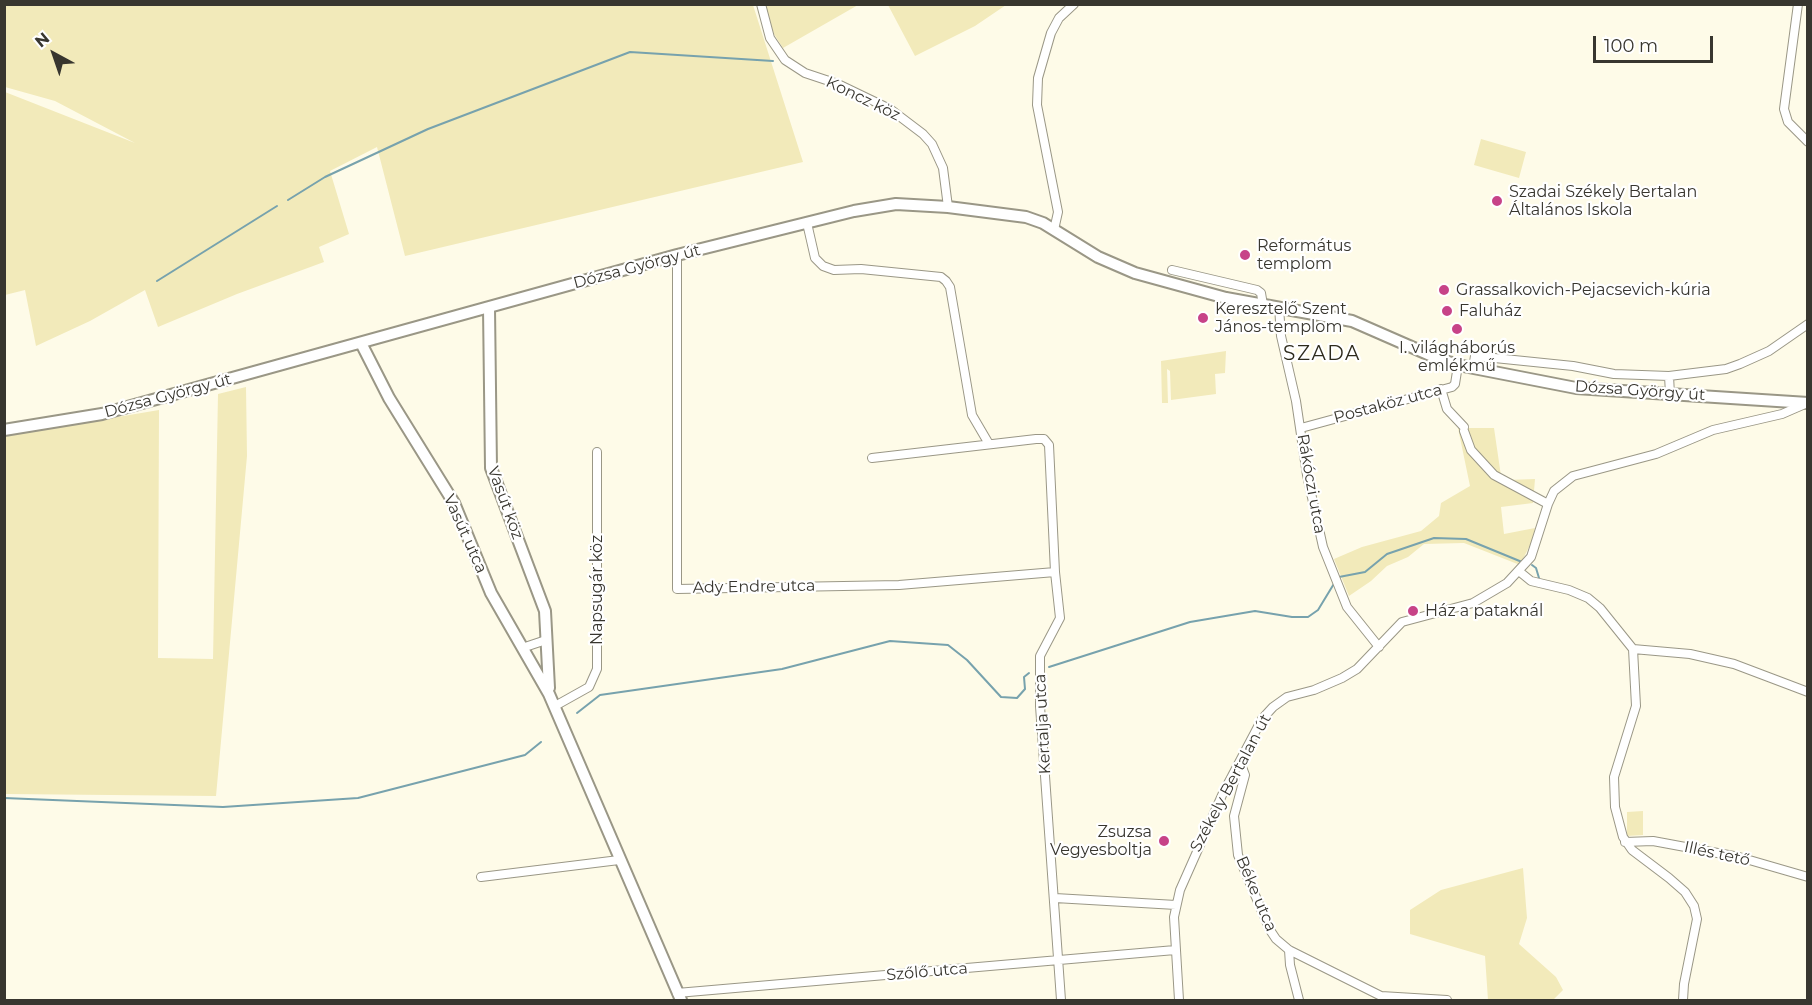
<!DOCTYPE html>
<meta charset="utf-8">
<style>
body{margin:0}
#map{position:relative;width:1812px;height:1005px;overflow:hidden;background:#fefbe8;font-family:Montserrat,sans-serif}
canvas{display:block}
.frame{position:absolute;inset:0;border:6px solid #38362f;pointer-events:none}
.north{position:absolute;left:24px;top:24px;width:60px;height:60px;-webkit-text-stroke:4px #fff;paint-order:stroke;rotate:320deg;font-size:16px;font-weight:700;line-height:24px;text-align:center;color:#38362f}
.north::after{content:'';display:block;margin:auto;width:21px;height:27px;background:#38362f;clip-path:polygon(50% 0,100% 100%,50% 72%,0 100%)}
.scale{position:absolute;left:1593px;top:36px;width:120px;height:27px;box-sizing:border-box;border:3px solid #38362f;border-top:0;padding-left:8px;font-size:18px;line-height:21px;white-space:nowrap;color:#38362f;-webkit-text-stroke:4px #fff;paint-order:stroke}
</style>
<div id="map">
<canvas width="1812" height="1005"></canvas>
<div class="frame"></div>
<div class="north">N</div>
<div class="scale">100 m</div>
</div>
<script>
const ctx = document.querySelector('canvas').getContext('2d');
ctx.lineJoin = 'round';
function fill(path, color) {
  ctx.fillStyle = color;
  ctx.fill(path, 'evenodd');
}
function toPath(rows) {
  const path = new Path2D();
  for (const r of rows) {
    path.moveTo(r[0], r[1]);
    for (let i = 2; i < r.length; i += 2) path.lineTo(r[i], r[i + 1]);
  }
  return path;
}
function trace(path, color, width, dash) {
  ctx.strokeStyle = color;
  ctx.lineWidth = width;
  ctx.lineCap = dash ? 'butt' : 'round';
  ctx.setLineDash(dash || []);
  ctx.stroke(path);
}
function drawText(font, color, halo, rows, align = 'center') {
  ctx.font = font + ' Montserrat,sans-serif';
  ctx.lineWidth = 4.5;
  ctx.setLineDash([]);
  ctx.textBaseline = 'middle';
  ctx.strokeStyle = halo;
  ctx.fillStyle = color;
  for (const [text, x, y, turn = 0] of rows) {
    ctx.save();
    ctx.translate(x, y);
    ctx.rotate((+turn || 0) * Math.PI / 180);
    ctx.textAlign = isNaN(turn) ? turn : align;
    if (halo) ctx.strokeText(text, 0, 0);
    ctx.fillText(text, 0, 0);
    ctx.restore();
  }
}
fill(toPath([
 [5,4,753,5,803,162,405,256,377,147,330,171,349,234,319,247,324,262,237,294,158,327,145,290,90,321,36,346,25,290,5,295,5,92,135,143,55,101,5,87],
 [765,5,858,5,783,48,774,34],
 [888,5,1006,5,975,26,915,56],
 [1481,139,1526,152,1519,178,1474,165],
 [1226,351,1225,373,1215,374,1216,394,1171,400,1170,371,1167,369,1168,403,1162,403,1161,361],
 [246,387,247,456,216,796,5,794,5,436,159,410,158,658,213,659,218,394],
 [1458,428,1494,428,1501,476,1507,480,1535,479,1533,503,1501,507,1504,534,1535,528,1531,543,1520,565,1464,543,1424,544,1408,557,1387,566,1371,581,1349,596,1334,559,1362,547,1421,531,1439,516,1441,503,1470,486],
 [1643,811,1643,835,1627,836,1627,812],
 [1523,868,1527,918,1519,944,1556,977,1563,990,1553,1000,1488,1000,1485,956,1410,934,1410,910,1441,890]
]), '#f2eaba');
trace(toPath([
 [288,200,325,177,428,129,630,52,773,61],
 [157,281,277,206],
 [1532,565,1536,568,1539,578],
 [1339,577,1365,572,1387,554,1434,538,1466,539,1522,562],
 [1049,667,1190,622,1255,611,1292,617,1308,617,1318,610,1335,582],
 [577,713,600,695,782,669,890,641,948,645,967,660,1001,697,1017,698,1025,689,1024,677,1029,673],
 [4,798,223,807,358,798,525,755,541,742]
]), '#77a2ad', 2);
const street = toPath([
 [761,4,770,38,785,60,805,73,838,84,890,109,923,134,932,144,943,168,948,207],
 [1798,4,1784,109,1788,122,1808,142],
 [807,223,815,258,823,266,834,270,861,269,941,277,946,281,950,287,972,415,989,444],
 [1054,230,1058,212,1037,105,1038,78,1051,33,1059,18,1074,4],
 [677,255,677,589,899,585,1055,572],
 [1172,270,1257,290,1261,293,1263,305],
 [1279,307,1281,336,1296,401,1307,475,1323,547,1347,607,1379,647],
 [1473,368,1475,356,1573,366,1614,374,1669,376],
 [1441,389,1447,409,1464,427],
 [1670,394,1669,376,1726,369,1740,364,1769,351,1808,324],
 [1301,428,1452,387,1455,384,1458,365],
 [1464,431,1471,450,1494,475,1548,504],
 [872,458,1036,439,1044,439,1049,445,1055,572,1060,618,1040,656,1040,706,1061,1000],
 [1520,572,1531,581,1569,590,1588,598,1600,608,1633,649,1690,654,1734,664,1808,692],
 [525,647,546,640],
 [1633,649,1636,706,1614,777,1615,807,1623,837,1632,850,1669,878,1685,892,1694,906,1697,919,1684,984,1683,1000],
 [555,706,589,687,597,669,597,452],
 [1240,762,1245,775,1234,816,1238,855,1270,930,1276,939,1289,950,1381,996,1447,1000],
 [1625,842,1653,841,1739,857,1808,877],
 [481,877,619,860],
 [1055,898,1176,905],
 [1289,950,1290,965,1299,1000],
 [677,993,1175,950],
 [1179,1000,1174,917,1180,890,1223,793,1262,719,1273,707,1287,697,1314,690,1342,678,1357,669,1402,622,1473,603,1507,583,1531,557,1548,504,1554,491,1573,476,1656,454,1713,430,1782,414,1805,404]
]);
const secondary = toPath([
 [489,308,491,468,545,611,549,688],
 [361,343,389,398,454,503,491,593,549,694,681,1000],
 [4,430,102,414,677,255,854,211,896,204,948,207,1026,217,1043,223,1098,257,1135,273,1226,298,1352,321,1439,359,1458,365,1576,388,1808,403]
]);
trace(street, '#9a9786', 10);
trace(secondary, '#9a9786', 14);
trace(street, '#fff', 8);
trace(secondary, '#fff', 10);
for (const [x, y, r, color] of [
 [1497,201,6,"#c74388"],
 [1245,255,6,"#c74388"],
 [1444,290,6,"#c74388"],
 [1447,311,6,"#c74388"],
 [1203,318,6,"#c74388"],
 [1457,329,6,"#c74388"],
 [1413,611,6,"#c74388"],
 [1164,841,6,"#c74388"]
]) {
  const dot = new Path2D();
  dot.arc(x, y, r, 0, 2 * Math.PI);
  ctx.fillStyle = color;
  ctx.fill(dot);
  trace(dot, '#fff', 2);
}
drawText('16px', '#38362f', '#fff', [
 ["Koncz köz",863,99,26],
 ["Dózsa György út",637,267,-15],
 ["Dózsa György út",1640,391,4],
 ["Dózsa György út",168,396,-15],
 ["Postaköz utca",1388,404,-15],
 ["Rákóczi utca",1311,484,80],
 ["Vasút köz",505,503,70],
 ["Vasút utca",465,534,66],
 ["Ady Endre utca",754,587,-1],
 ["Napsugár köz",597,590,-90],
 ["Kertalja utca",1043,724,-93],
 ["Székely Bertalan út",1231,783,-62],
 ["Illés tető",1717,854,12],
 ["Béke utca",1256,894,67],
 ["Szőlő utca",927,972,-5]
]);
drawText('16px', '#38362f', '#fff', [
 ["Szadai Székely Bertalan",1509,192],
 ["Általános Iskola",1509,210],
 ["Református",1257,246],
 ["templom",1257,264],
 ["Grassalkovich-Pejacsevich-kúria",1456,290],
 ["Keresztelő Szent",1215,309],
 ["János-templom",1215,327],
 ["Faluház",1459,311],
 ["I. világháborús",1457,348,"center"],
 ["emlékmű",1457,366,"center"],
 ["Ház a pataknál",1425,611],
 ["Zsuzsa",1152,832,"right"],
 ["Vegyesboltja",1152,850,"right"]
], 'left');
ctx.letterSpacing = '1.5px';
drawText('20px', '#2e2b1d', '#fff', [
 ["SZADA",1322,354]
]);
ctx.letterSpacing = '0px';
</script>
